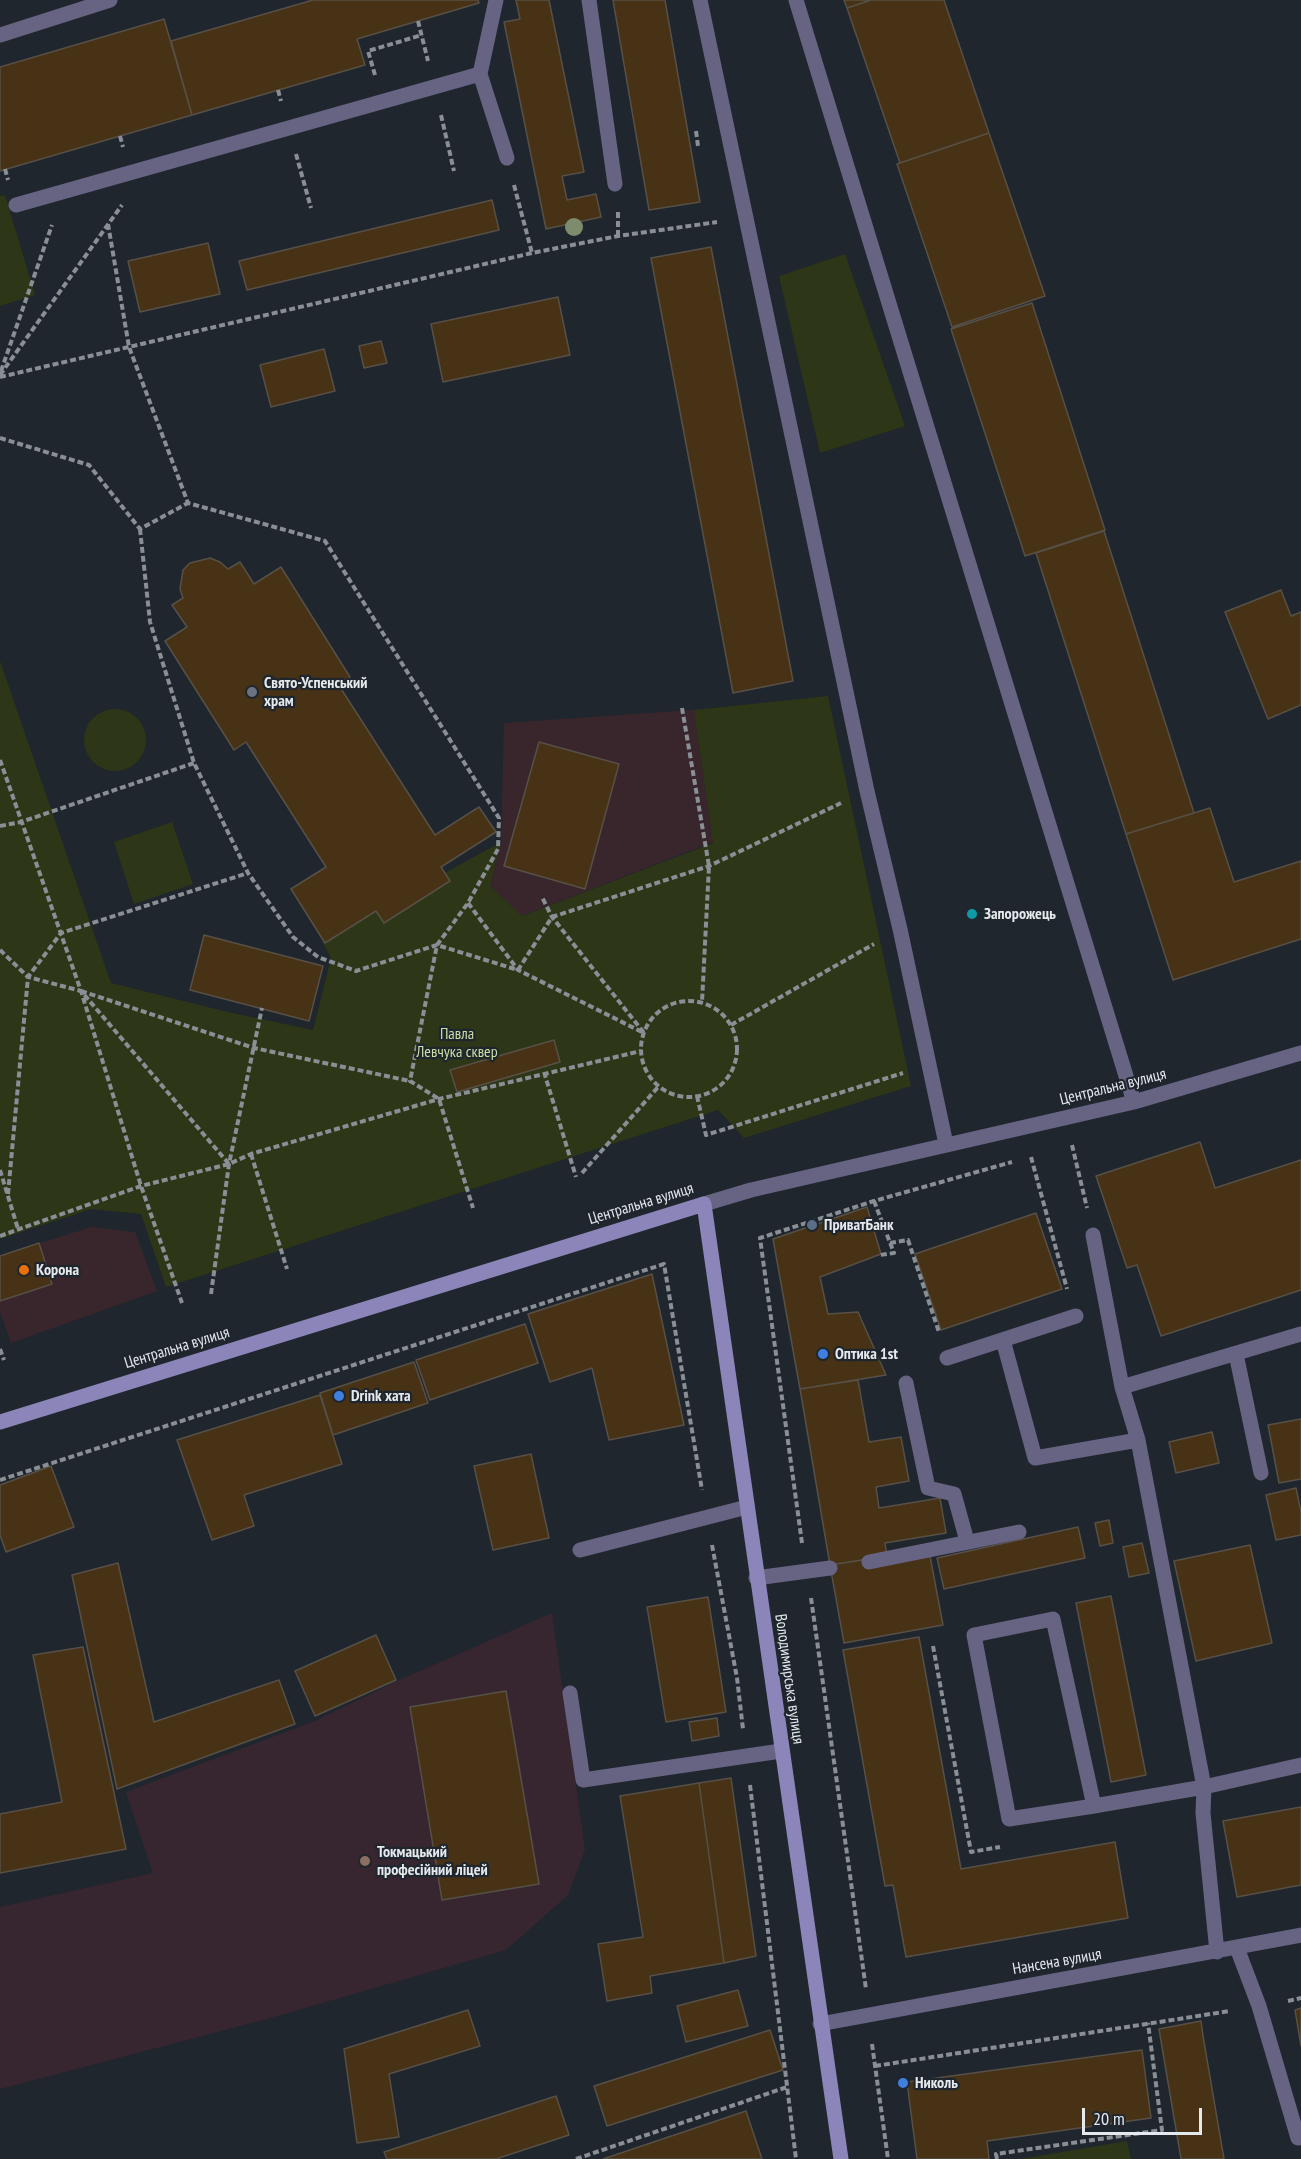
<!DOCTYPE html>
<meta charset="utf-8">
<style>
body{margin:0}
#map{position:relative;width:1301px;height:2159px;overflow:hidden;background:#1f262d;font-family:"PT Sans Narrow",sans-serif}
canvas{display:block}
.scale{position:absolute;left:1082px;top:2108px;width:120px;height:27px;box-sizing:border-box;border:3px solid #e5e9ee;border-top:0;padding-left:8px;font-size:18px;line-height:21px;white-space:nowrap;color:#e5e9ee;-webkit-text-stroke:4px #1f262d;paint-order:stroke}
</style>
<div id="map">
<canvas width="1301" height="2159"></canvas>
<div class="scale">20 m</div>
</div>
<script>
const ctx = document.querySelector('canvas').getContext('2d');
ctx.lineJoin = 'round';
function fill(path, color) {
  ctx.fillStyle = color;
  ctx.fill(path, 'evenodd');
}
function toPath(rows) {
  const path = new Path2D();
  for (const r of rows) {
    if (r.length === 3) {
      path.moveTo(r[0] + r[2], r[1]);
      path.arc(r[0], r[1], r[2], 0, 2 * Math.PI);
      continue;
    }
    path.moveTo(r[0], r[1]);
    for (let i = 2; i < r.length; i += 2) path.lineTo(r[i], r[i + 1]);
  }
  return path;
}
function trace(path, color, width, dash) {
  ctx.strokeStyle = color;
  ctx.lineWidth = width;
  ctx.lineCap = dash ? 'butt' : 'round';
  ctx.setLineDash(dash || []);
  ctx.stroke(path);
}
function drawText(font, color, halo, rows, align = 'center') {
  ctx.font = font + ' "PT Sans Narrow",sans-serif';
  ctx.lineWidth = 4.5;
  ctx.setLineDash([]);
  ctx.textBaseline = 'middle';
  ctx.strokeStyle = halo;
  ctx.fillStyle = color;
  for (const [text, x, y, turn = 0] of rows) {
    ctx.save();
    ctx.translate(x, y);
    ctx.rotate((+turn || 0) * Math.PI / 180);
    ctx.textAlign = isNaN(turn) ? turn : align;
    if (halo) ctx.strokeText(text, 0, 0);
    ctx.fillText(text, 0, 0);
    ctx.restore();
  }
}
fill(toPath([
 [694,710,713,842,522,916,490,886,501,842,504,723],
 [91,1227,135,1232,157,1291,11,1343,0,1312,0,1256]
]), '#39262c');
fill(toPath([
 [552,1613,585,1850,568,1895,506,1950,267,2019,0,2089,0,1907,153,1873,126,1792,315,1721,397,1681]
]), '#372630');
fill(toPath([
 [5,195,35,295,0,306,0,196],
 [845,254,905,426,820,453,779,276],
 [0,661,111,983,228,1012,313,1030,331,958,322,941,501,842,490,886,522,916,713,843,694,710,828,696,911,1086,744,1138,718,1110,166,1287,141,1214,91,1209,0,1239],
 [115,740,31],
 [172,822,193,884,134,904,114,842],
 [1127,2141,1131,2159,1020,2159]
]), '#2d3617');
const building = toPath([
 [313,0,478,0,479,3,357,39,365,65,192,115,171,41,313,0],
 [516,0,549,0,584,172,562,176,567,200,596,194,601,217,546,229,504,22,520,19,516,0],
 [613,0,665,0,700,202,649,210,613,0],
 [844,0,871,0,847,8,844,0],
 [871,0,944,0,989,133,900,163,847,8,871,0],
 [164,19,192,115,0,171,0,67,164,19],
 [989,133,1045,296,952,327,897,164,989,133],
 [492,200,499,230,247,290,239,261,492,200],
 [208,243,220,294,140,312,128,261,208,243],
 [711,247,793,681,733,693,651,258,711,247],
 [558,297,570,355,443,382,431,324,558,297],
 [1032,303,1105,530,1025,556,951,329,1032,303],
 [381,341,387,363,364,368,359,346,381,341],
 [324,349,335,391,271,407,260,365,324,349],
 [1104,531,1194,813,1126,834,1036,553,1104,531],
 [210,558,220,562,228,569,240,562,254,584,281,567,350,677,338,684,435,835,479,807,496,832,441,867,450,881,384,923,376,911,325,943,291,889,326,867,246,742,234,750,165,641,187,627,172,605,183,598,180,589,183,570,190,563,210,558],
 [1281,590,1291,616,1301,612,1301,705,1268,719,1225,612,1281,590],
 [539,742,619,764,585,889,504,866,539,742],
 [1210,808,1234,882,1301,861,1301,939,1173,980,1126,834,1210,808],
 [204,935,323,966,309,1021,190,990,204,935],
 [554,1040,560,1062,457,1092,450,1070,554,1040],
 [1200,1142,1215,1188,1301,1160,1301,1290,1161,1336,1137,1265,1127,1268,1096,1176,1200,1142],
 [867,1207,881,1254,820,1277,828,1314,858,1312,886,1375,800,1389,773,1239,867,1207],
 [1036,1213,1062,1289,941,1330,915,1254,1036,1213],
 [39,1243,52,1284,0,1301,0,1256,39,1243],
 [652,1274,684,1425,609,1440,592,1368,550,1382,528,1314,652,1274],
 [525,1324,538,1363,430,1400,416,1360,525,1324],
 [414,1362,428,1403,333,1435,320,1393,414,1362],
 [858,1380,869,1442,901,1437,909,1481,876,1487,879,1508,940,1498,946,1533,885,1543,887,1556,830,1565,800,1389,858,1380],
 [320,1395,342,1464,244,1495,254,1526,212,1540,177,1440,320,1395],
 [1301,1419,1301,1479,1279,1483,1268,1425,1301,1419],
 [1212,1432,1219,1463,1176,1473,1169,1442,1212,1432],
 [531,1454,549,1538,493,1550,474,1466,531,1454],
 [51,1466,74,1527,6,1552,0,1535,0,1485,51,1466],
 [1296,1488,1301,1512,1301,1535,1276,1540,1266,1495,1296,1488],
 [1109,1520,1113,1543,1100,1546,1095,1523,1109,1520],
 [1078,1527,1085,1558,944,1589,937,1558,1078,1527],
 [1142,1543,1149,1573,1129,1577,1123,1547,1142,1543],
 [1250,1545,1272,1643,1196,1661,1174,1561,1250,1545],
 [930,1556,943,1625,844,1643,830,1565,869,1559,930,1556],
 [118,1563,154,1722,279,1680,295,1724,117,1789,72,1575,118,1563],
 [1111,1596,1146,1775,1111,1782,1076,1603,1111,1596],
 [708,1597,726,1712,666,1722,647,1607,708,1597],
 [376,1635,396,1680,315,1716,295,1671,376,1635],
 [919,1637,961,1869,1115,1842,1128,1918,906,1957,893,1885,885,1886,843,1650,919,1637],
 [83,1647,126,1849,0,1873,0,1814,62,1802,33,1655,83,1647],
 [506,1691,539,1884,442,1900,410,1707,506,1691],
 [717,1718,719,1736,692,1741,689,1722,717,1718],
 [731,1778,756,1956,724,1963,699,1783,731,1778],
 [699,1783,724,1963,650,1976,652,1993,607,2001,598,1944,643,1937,620,1796,699,1783],
 [1301,1807,1301,1885,1237,1897,1223,1821,1301,1807],
 [738,1990,748,2026,686,2042,677,2006,738,1990],
 [1301,2008,1301,2046,1295,2010,1301,2008],
 [468,2010,480,2046,389,2074,399,2137,357,2143,344,2049,468,2010],
 [1201,2021,1203,2036,1224,2159,1181,2159,1159,2029,1201,2021],
 [770,2030,783,2070,607,2126,594,2086,770,2030],
 [1142,2050,1151,2118,987,2141,989,2159,917,2159,907,2082,1142,2050],
 [556,2096,569,2135,496,2159,387,2159,384,2152,556,2096],
 [746,2111,762,2159,603,2159,746,2111]
]);
fill(building, '#473215');
trace(building, '#575047', 1.5);
trace(toPath([
 [418,21,428,61],
 [375,75,368,51,422,35],
 [278,90,281,101],
 [441,115,454,171],
 [696,131,698,146],
 [120,136,123,147],
 [296,154,311,208],
 [5,169,8,180],
 [514,185,532,253],
 [618,212,618,236],
 [108,224,129,347,188,503,325,541,499,818,498,849,468,903,437,945,410,1081,439,1099,473,1208],
 [1,371,52,225],
 [0,375,122,205],
 [0,377,532,253,618,236,717,222],
 [0,438,89,465,140,529,188,503],
 [140,529,150,622,194,763,248,873,293,937,318,957,356,971,437,945,518,970,552,917,709,866,841,803],
 [682,708,709,866,702,1002],
 [0,760,81,991,141,1186,182,1303],
 [0,826,21,822,194,763],
 [468,903,518,970,644,1033,552,917,542,897],
 [0,950,28,977,81,991,229,1164],
 [81,991,254,1048,410,1081],
 [689,1049,48],
 [731,1025,874,944],
 [544,1072,576,1177],
 [697,1096,706,1135,903,1073],
 [1072,1145,1087,1208],
 [251,1154,287,1269],
 [1031,1157,1067,1289],
 [0,1170,18,1229],
 [582,1173,659,1086],
 [8,1194,28,977,61,933,248,873],
 [874,1201,894,1253,880,1255],
 [0,1236,141,1186,229,1164,251,1154,439,1099,641,1051],
 [890,1243,908,1240,939,1332],
 [211,1294,229,1164,262,1008],
 [0,1349,4,1360],
 [0,1480,664,1264,702,1490],
 [802,1543,760,1238,874,1201,1012,1162],
 [712,1545,737,1678,743,1729],
 [811,1598,866,1989],
 [933,1646,971,1852,1000,1847],
 [750,1785,796,2159],
 [1288,2001,1301,1998],
 [872,2044,888,2159],
 [875,2066,1230,2011],
 [576,2159,787,2087],
 [997,2159,996,2154,1162,2130,1148,2023]
]), '#8a8f95', 4, [6, 3]);
trace(toPath([
 [589,0,615,184],
 [480,74,507,158],
 [16,205,480,74,496,0],
 [1093,1235,1122,1387],
 [1003,1340,1035,1458,1138,1440],
 [1236,1354,1261,1473],
 [947,1358,1076,1316],
 [906,1383,928,1488,954,1494,967,1541],
 [580,1550,747,1507],
 [869,1562,1019,1532],
 [756,1578,830,1568],
 [570,1693,583,1780,781,1751],
 [1094,1806,1053,1619,974,1635,1009,1819,1094,1806,1204,1787,1301,1765],
 [1237,1948,1259,2006,1298,2138],
 [1217,1952,1203,1813,1204,1787,1138,1440,1122,1387,1301,1334]
]), '#666383', 15);
trace(toPath([
 [700,0,867,791,900,929,946,1144],
 [796,0,1134,1102],
 [0,35,110,0],
 [704,1204,751,1190,1134,1102,1301,1053],
 [820,2024,1301,1935]
]), '#666383', 15);
trace(toPath([
 [0,1422,704,1204,841,2159]
]), '#8b85b9', 15);
ctx.fillStyle = '#7e8c6e';
for (const [x, y] of [
 [574,227]
]) {
  ctx.beginPath();
  ctx.arc(x, y, 9, 0, 2 * Math.PI);
  ctx.fill();
}
for (const [x, y, r, color] of [
 [252,692,6,"#6b7280"],
 [972,914,6,"#0f9aa8"],
 [812,1225,6,"#5c6f8a"],
 [24,1270,6,"#e8710a"],
 [823,1354,6,"#3f7fe0"],
 [339,1396,6,"#3f7fe0"],
 [365,1861,6,"#8d6e63"],
 [903,2083,6,"#3f7fe0"]
]) {
  const dot = new Path2D();
  dot.arc(x, y, r, 0, 2 * Math.PI);
  ctx.fillStyle = color;
  ctx.fill(dot);
  trace(dot, '#1f262d', 2);
}
drawText('bold 16px', '#e5e9ee', '#1f262d', [
 ["Свято-Успенський",264,683],
 ["храм",264,701],
 ["Запорожець",984,914],
 ["ПриватБанк",824,1225],
 ["Корона",36,1270],
 ["Оптика 1st",835,1354],
 ["Drink хата",351,1396],
 ["Токмацький",377,1852],
 ["професійний ліцей",377,1870],
 ["Николь",915,2083]
], 'left');
drawText('16px', '#cbdfa3', '#1f262d', [
 ["Павла",457,1034],
 ["Левчука сквер",457,1052]
]);
drawText('16px', '#e5e9ee', '#1f262d', [
 ["Центральна вулиця",1113,1087,-14],
 ["Центральна вулиця",641,1204,-17],
 ["Центральна вулиця",177,1348,-17],
 ["Володимирська вулиця",789,1679,82],
 ["Нансена вулиця",1057,1962,-10]
]);
</script>
